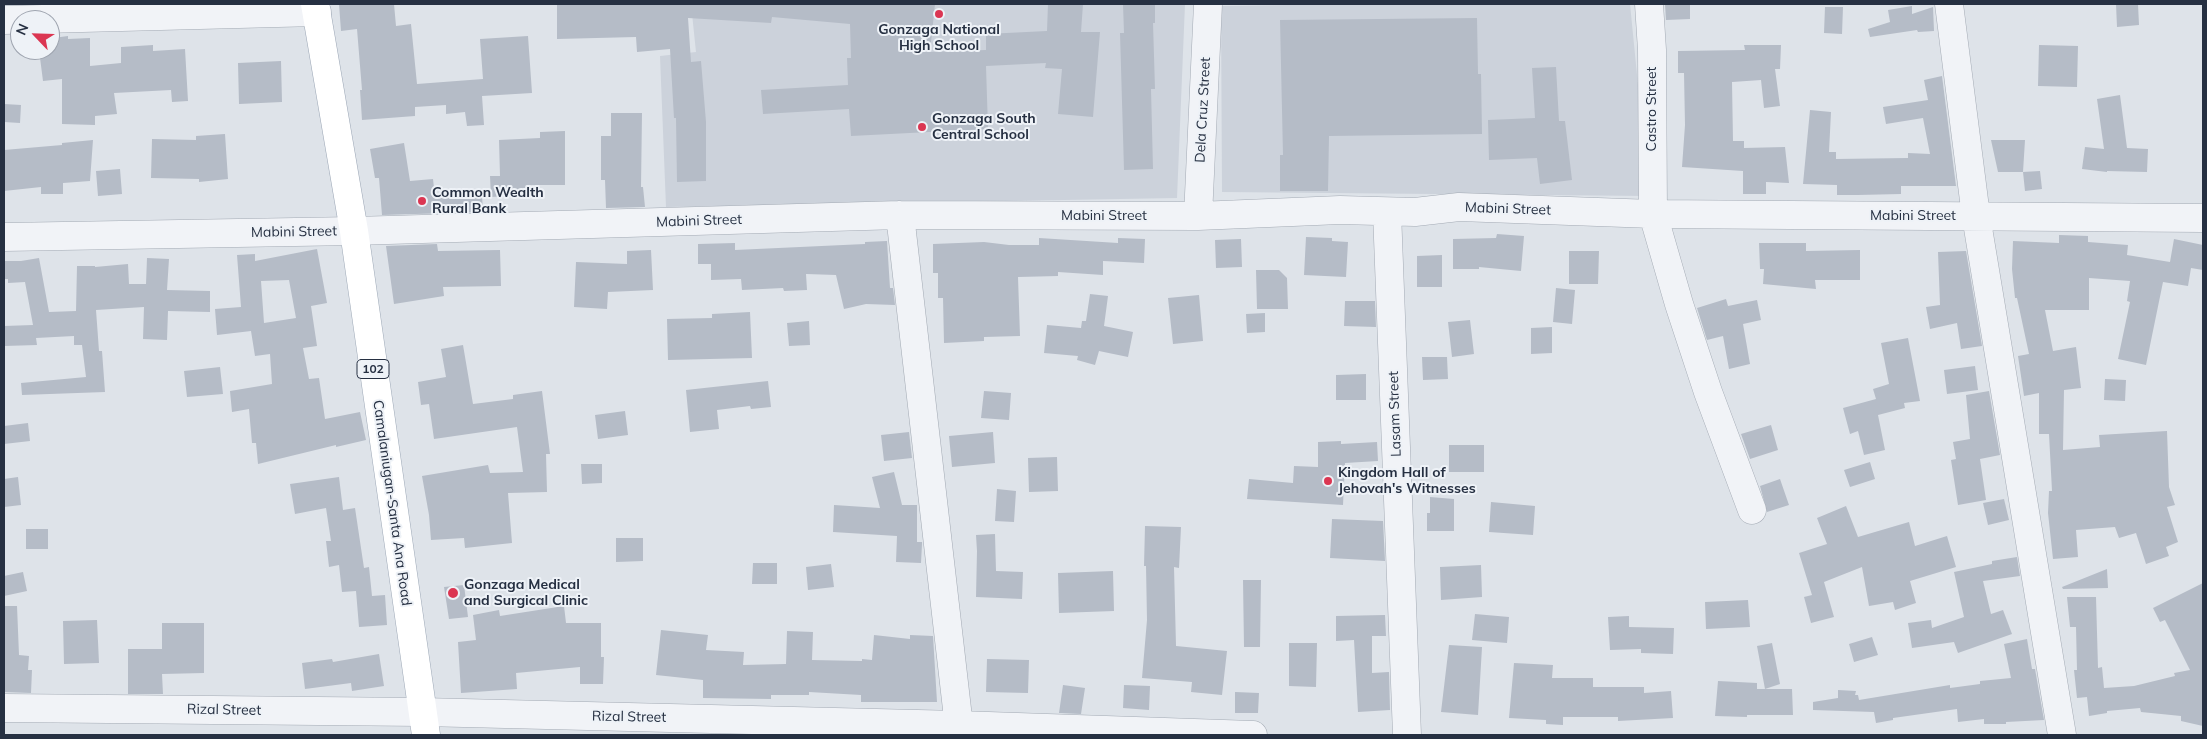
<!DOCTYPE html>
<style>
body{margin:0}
#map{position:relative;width:2207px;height:739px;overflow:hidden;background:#dee3e9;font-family:Mulish,sans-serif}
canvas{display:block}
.frame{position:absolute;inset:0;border:5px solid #263042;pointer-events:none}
.north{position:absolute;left:10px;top:10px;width:50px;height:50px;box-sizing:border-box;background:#eef2f7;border:1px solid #9ea4af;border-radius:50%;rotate:294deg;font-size:14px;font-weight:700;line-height:20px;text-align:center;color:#263042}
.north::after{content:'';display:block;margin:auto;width:18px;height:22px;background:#db3652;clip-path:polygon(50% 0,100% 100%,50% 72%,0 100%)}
</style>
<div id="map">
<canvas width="2207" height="739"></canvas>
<div class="frame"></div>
<div class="north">N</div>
</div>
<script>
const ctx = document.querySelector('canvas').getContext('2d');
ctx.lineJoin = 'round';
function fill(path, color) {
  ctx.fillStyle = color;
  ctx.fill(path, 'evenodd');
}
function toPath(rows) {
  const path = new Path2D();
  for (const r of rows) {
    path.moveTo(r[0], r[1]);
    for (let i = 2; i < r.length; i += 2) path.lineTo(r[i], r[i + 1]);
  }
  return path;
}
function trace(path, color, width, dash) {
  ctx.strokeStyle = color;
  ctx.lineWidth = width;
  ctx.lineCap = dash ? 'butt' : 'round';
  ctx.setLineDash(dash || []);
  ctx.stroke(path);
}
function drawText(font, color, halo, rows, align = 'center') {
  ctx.font = font + ' Mulish,sans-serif';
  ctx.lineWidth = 4;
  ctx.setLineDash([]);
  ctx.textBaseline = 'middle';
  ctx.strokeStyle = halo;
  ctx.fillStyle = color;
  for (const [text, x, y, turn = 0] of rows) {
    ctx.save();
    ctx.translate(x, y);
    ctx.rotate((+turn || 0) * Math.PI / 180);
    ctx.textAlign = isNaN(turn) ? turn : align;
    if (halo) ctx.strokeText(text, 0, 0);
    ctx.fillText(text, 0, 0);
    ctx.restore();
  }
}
fill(toPath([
 [691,4,1185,4,1177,198,666,207,660,56,696,52],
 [1355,4,1630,4,1649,196,1222,192,1221,6]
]), '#ccd2db');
fill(toPath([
 [339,4,394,4,396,26,411,24,417,84,483,79,480,39,528,36,532,93,482,96,484,125,467,126,465,112,446,114,446,105,415,107,415,116,362,120,360,90,362,90,357,29,341,31],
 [557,4,935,4,930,52,986,50,986,34,1047,31,1048,4,1083,4,1081,32,1100,32,1093,117,1058,114,1062,69,1045,68,1046,63,986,66,988,129,851,136,849,109,763,114,761,90,848,85,847,58,851,58,850,24,772,17,771,23,688,18,691,62,701,61,706,122,706,181,677,182,676,118,674,118,670,49,637,52,636,37,557,39],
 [1123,4,1155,4,1155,23,1153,23,1155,89,1151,89,1153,169,1124,170,1120,33,1124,33],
 [1665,4,1690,4,1690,19,1666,20],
 [2116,4,2138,4,2139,25,2117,27],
 [1912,6,1912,14,1933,7,1934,31,1918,32,1917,30,1870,37,1868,29,1890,22,1888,10],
 [1825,7,1843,7,1842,34,1824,33],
 [1477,18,1478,74,1481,74,1482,134,1329,136,1328,191,1280,191,1280,155,1283,155,1280,20],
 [68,36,68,39,90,38,90,66,121,63,121,47,153,45,153,51,185,49,188,101,172,102,171,90,114,93,117,114,95,116,95,125,62,124,62,79,43,81,39,50,54,50,53,38],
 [1744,45,1781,45,1780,69,1775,69,1780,106,1764,108,1761,80,1732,82,1733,141,1744,141,1744,148,1785,147,1789,183,1766,182,1766,194,1743,194,1743,171,1682,167,1685,125,1684,73,1678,73,1678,51,1745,50],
 [2039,45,2078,46,2077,87,2038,86],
 [281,61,282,102,239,104,238,63],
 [1556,67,1559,121,1565,121,1572,180,1540,184,1537,158,1489,160,1488,120,1535,118,1532,68],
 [1942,76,1956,186,1901,186,1901,194,1857,195,1837,195,1837,185,1803,184,1810,110,1831,112,1829,152,1836,152,1836,159,1908,158,1908,153,1930,154,1923,118,1886,124,1883,107,1928,100,1924,80],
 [2120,95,2127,148,2148,149,2147,172,2107,171,2107,172,2082,169,2085,147,2104,149,2097,99],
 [4,104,21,105,20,123,4,122],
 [611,113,642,113,641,187,643,187,645,207,606,208,605,180,601,180,601,136,611,136],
 [565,131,565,185,528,185,528,195,491,197,490,176,500,176,499,140,540,138,540,132],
 [225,134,228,179,199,182,199,179,151,178,152,139,196,140,196,136],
 [93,140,90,181,63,183,63,194,41,194,41,187,4,191,4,150,62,145,62,143],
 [1991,140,2025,140,2023,172,1998,172],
 [404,143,410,181,433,179,435,197,482,195,483,212,382,215,379,178,375,178,370,149],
 [120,169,122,194,98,196,96,171],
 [2040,171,2042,189,2025,191,2023,172],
 [1497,234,1524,236,1521,271,1479,267,1479,269,1453,269,1453,239,1496,238],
 [2059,235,2088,236,2088,242,2128,245,2127,255,2170,262,2174,239,2203,245,2203,270,2191,268,2188,286,2163,282,2146,365,2118,359,2130,302,2127,301,2130,281,2089,278,2089,310,2045,310,2053,351,2076,347,2081,388,2064,390,2063,450,2100,447,2099,435,2167,431,2169,487,2175,505,2167,507,2178,542,2166,547,2169,556,2146,564,2136,533,2119,538,2115,527,2076,530,2078,557,2053,559,2048,513,2049,491,2052,491,2049,434,2039,434,2039,393,2024,396,2018,356,2029,354,2017,298,2015,298,2012,269,2013,241,2059,243],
 [1306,237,1332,238,1332,241,1348,242,1346,277,1304,275],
 [1039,238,1118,243,1118,238,1145,239,1144,263,1103,261,1103,275,1058,272,1058,276,1018,277,1020,336,984,337,984,341,944,343,943,298,938,298,938,273,933,273,933,244,984,242,1009,245,1039,245],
 [1241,239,1242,267,1216,268,1215,240],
 [887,241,890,288,893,288,895,305,866,304,844,309,836,275,806,274,807,290,784,291,783,288,742,290,741,279,711,280,711,264,698,264,698,244,735,243,735,250,865,244,865,242],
 [1759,243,1806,243,1806,251,1860,250,1860,280,1815,280,1816,289,1763,284,1764,269,1760,269],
 [437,244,438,251,500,250,501,286,443,287,444,296,394,304,386,246],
 [317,249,327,303,311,306,317,346,303,348,309,379,319,378,325,419,360,412,366,440,336,447,336,445,258,464,256,443,252,443,249,409,232,412,230,391,272,384,270,354,255,356,251,331,217,335,215,309,241,307,237,255,255,254,255,261],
 [289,280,296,318,264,323,261,281],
 [651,250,653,290,608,292,607,309,574,307,576,262,627,264,627,251],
 [1569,251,1599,251,1598,284,1569,284],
 [1966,251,1982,346,1961,349,1957,323,1930,329,1926,307,1940,305,1938,252],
 [1442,255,1442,287,1417,287,1417,256],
 [39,258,49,312,76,311,77,266,95,266,95,267,128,264,129,284,146,284,147,258,169,259,167,290,210,291,210,312,168,311,167,340,143,339,144,307,96,310,99,351,102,351,105,392,22,395,21,383,86,377,82,345,74,345,74,336,36,338,37,345,4,346,4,326,33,325,25,282,8,283,8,279,4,279,4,261,21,261],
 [1256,270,1279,270,1287,278,1288,309,1257,309],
 [1556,288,1575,290,1572,324,1553,322],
 [1090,294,1108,296,1104,326,1133,332,1128,357,1099,351,1095,365,1077,360,1078,356,1044,353,1047,325,1081,328,1082,321,1086,321],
 [1199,295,1203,341,1173,344,1168,298],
 [1726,299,1728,306,1757,300,1761,320,1743,324,1750,364,1729,369,1723,336,1707,340,1697,308],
 [1345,301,1375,301,1376,327,1344,326],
 [750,312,752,358,668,360,667,319,712,318,712,314],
 [1265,313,1265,332,1247,333,1246,314],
 [1470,320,1474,354,1452,357,1448,322],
 [809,321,810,345,789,346,787,323],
 [1552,327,1552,353,1531,354,1531,328],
 [1908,338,1920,401,1904,403,1905,408,1878,415,1885,450,1864,455,1858,431,1850,434,1843,408,1876,399,1873,389,1889,384,1881,343],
 [463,345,473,404,513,399,513,395,542,391,550,454,546,454,547,492,508,493,512,543,465,548,464,538,431,540,429,515,422,476,488,465,490,473,523,472,517,427,434,439,429,404,421,405,418,382,446,377,441,349],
 [1422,357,1447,357,1448,379,1423,380],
 [1975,366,1978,390,1947,394,1944,370],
 [220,367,223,394,187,397,184,371],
 [1366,374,1366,400,1336,400,1336,375],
 [2105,379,2126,380,2125,401,2104,400],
 [768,381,771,407,751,409,750,406,717,410,719,429,690,432,686,390],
 [984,391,1011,393,1009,420,981,418],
 [1989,391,2000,455,1980,459,1986,500,1958,505,1951,460,1956,459,1953,442,1970,439,1966,395],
 [625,411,628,435,598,439,595,415],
 [28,423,30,441,4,444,4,426],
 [1771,425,1778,450,1750,459,1741,434],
 [909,432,912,458,884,461,881,435],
 [993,432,995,463,952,467,949,436],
 [1341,441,1341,444,1377,442,1378,461,1345,463,1343,505,1247,499,1249,479,1293,483,1294,466,1318,467,1318,442],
 [1449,445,1484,445,1484,472,1449,472],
 [1057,457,1058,491,1029,492,1028,458],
 [1870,462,1875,479,1850,487,1844,470],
 [581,464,602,464,602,483,582,484],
 [894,472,902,505,917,505,917,542,922,542,922,544,921,563,896,562,897,536,833,532,834,505,880,508,872,477],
 [18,477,21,505,4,507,4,479],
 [339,477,343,510,355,508,364,568,369,567,372,596,385,595,387,625,359,627,356,591,342,592,339,565,329,567,326,541,331,541,326,508,295,514,290,484],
 [1780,479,1789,505,1767,512,1760,486],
 [997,489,1016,491,1014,522,995,521],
 [1430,497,1454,499,1454,531,1427,531,1427,513,1430,513],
 [2004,499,2009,520,1988,525,1983,503],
 [1491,502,1535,506,1533,535,1489,532],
 [1846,506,1858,537,1909,522,1915,546,1947,536,1956,567,1910,581,1916,603,1895,610,1893,602,1869,606,1862,567,1824,582,1834,617,1811,623,1804,597,1812,595,1799,553,1827,544,1817,518],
 [1332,519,1383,521,1385,561,1330,558],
 [1145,526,1181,527,1179,568,1174,567,1176,646,1227,651,1222,695,1191,692,1192,682,1142,678,1147,620,1146,566,1144,566],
 [26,529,48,529,48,549,26,549],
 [995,534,996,571,1023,572,1022,599,976,597,977,551,976,535],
 [616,538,643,538,643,561,616,562],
 [2017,557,2020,576,1983,581,1991,614,2003,610,2012,634,1958,653,1954,642,1912,648,1908,623,1931,620,1932,628,1964,617,1954,572,1992,564,1992,561],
 [753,563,777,563,777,584,752,584],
 [831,564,834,587,808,590,806,567],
 [1481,565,1482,597,1441,600,1440,567],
 [2107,569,2108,588,2063,589,2062,587],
 [1113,571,1114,611,1059,613,1058,573],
 [23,572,27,591,4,596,4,576],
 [1243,580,1261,580,1260,647,1244,647],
 [2203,583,2203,726,2181,721,2181,716,2141,712,2140,708,2107,711,2107,713,2089,716,2087,697,2077,698,2074,670,2077,670,2076,627,2070,627,2067,597,2096,597,2098,668,2102,667,2104,688,2134,686,2175,676,2174,673,2190,670,2165,620,2160,622,2153,608],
 [464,585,468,617,449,619,444,587],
 [1748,600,1750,627,1706,629,1705,602],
 [4,606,17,606,19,655,29,656,28,670,32,670,31,693,4,692],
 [564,606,566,623,601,623,601,657,604,657,603,684,580,684,580,667,516,673,517,689,461,693,458,642,476,640,473,615,499,610,500,616],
 [1475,614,1509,617,1507,643,1472,640],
 [1385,615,1386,636,1372,636,1372,673,1389,672,1390,710,1358,712,1354,640,1336,641,1336,616],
 [1629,616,1629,627,1674,628,1673,654,1641,653,1641,649,1610,650,1608,617],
 [97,620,99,663,64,664,63,621],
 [162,623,204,623,204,673,162,674,163,694,128,694,128,649,162,649],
 [661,630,708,635,706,650,744,652,743,665,786,664,787,631,813,632,812,660,862,661,862,659,872,660,874,635,910,639,910,635,933,636,937,702,861,702,861,695,809,692,809,695,771,695,771,699,703,698,703,680,656,675],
 [1872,637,1878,655,1854,662,1849,644],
 [2027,639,2032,669,2035,669,2044,720,2006,722,2006,724,1984,724,1984,719,1958,722,1957,709,1893,718,1893,720,1876,723,1874,712,1813,710,1813,702,1838,698,1838,690,1856,691,1855,695,1858,695,1859,700,1950,685,1950,688,1980,684,1980,681,2011,678,2004,644],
 [1289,643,1317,643,1316,687,1289,686],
 [1772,643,1780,684,1765,689,1792,689,1793,715,1747,715,1747,717,1715,716,1718,681,1757,683,1757,689,1765,689,1757,646],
 [1449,645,1482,647,1478,715,1441,712],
 [379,654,384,686,352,691,351,683,305,689,302,663,332,659,333,662],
 [987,659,1029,660,1028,693,986,692],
 [1514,663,1553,665,1552,678,1593,678,1593,687,1644,687,1644,693,1671,691,1673,718,1618,721,1618,717,1563,717,1563,725,1546,724,1546,720,1509,718],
 [1063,685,1085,688,1081,714,1059,713],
 [1124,685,1150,686,1149,710,1123,708],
 [1235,692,1259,693,1258,713,1235,713]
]), '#b5bcc7');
const minor = toPath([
 [1649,4,1652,50,1653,214,1679,304,1708,392,1752,510],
 [1949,4,1976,216,2062,735],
 [4,20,317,12],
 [1387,212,1407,735],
 [900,215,960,735],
 [1198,216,1208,4],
 [4,237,354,231,900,215,1198,216,1340,210,1415,212,1459,207,1653,214,2203,218],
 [4,708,422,712,959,725,1253,735]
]);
const major = toPath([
 [315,4,354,231,426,735]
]);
trace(minor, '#a3aab4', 29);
trace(major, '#9ca7b6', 29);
trace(minor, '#f1f3f7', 28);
trace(major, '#fff', 28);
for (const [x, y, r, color] of [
 [939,14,5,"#db3652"],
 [922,127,5,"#db3652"],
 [422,201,5,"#db3652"],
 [1328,481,5,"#db3652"],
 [453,593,6,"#db3652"]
]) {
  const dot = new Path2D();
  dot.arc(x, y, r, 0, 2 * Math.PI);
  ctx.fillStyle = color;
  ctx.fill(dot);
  trace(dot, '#eef2f7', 2);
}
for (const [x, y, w] of [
 [373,369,32]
]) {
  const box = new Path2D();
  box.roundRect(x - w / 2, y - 9.5, w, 19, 4);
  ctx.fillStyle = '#eef2f7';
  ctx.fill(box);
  trace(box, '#263042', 1);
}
drawText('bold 12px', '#263042', null, [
 ["102",373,369]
]);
drawText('bold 14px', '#263042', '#eef2f7', [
 ["Gonzaga National",939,30,"center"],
 ["High School",939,46,"center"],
 ["Gonzaga South",932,119],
 ["Central School",932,135],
 ["Common Wealth",432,193],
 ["Rural Bank",432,209],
 ["Kingdom Hall of",1338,473],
 ["Jehovah's Witnesses",1338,489],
 ["Gonzaga Medical",464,585],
 ["and Surgical Clinic",464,601]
], 'left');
drawText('14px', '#263042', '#eef2f7', [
 ["Castro Street",1652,109,-90],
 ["Dela Cruz Street",1203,110,-87],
 ["Mabini Street",1508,209,2],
 ["Mabini Street",1104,216],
 ["Mabini Street",1913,216],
 ["Mabini Street",699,221,-2],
 ["Mabini Street",294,232,-1],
 ["Lasam Street",1395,414,-92],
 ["Camalaniugan-Santa Ana Road",392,503,82],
 ["Rizal Street",224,710,1],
 ["Rizal Street",629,717,1]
]);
</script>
